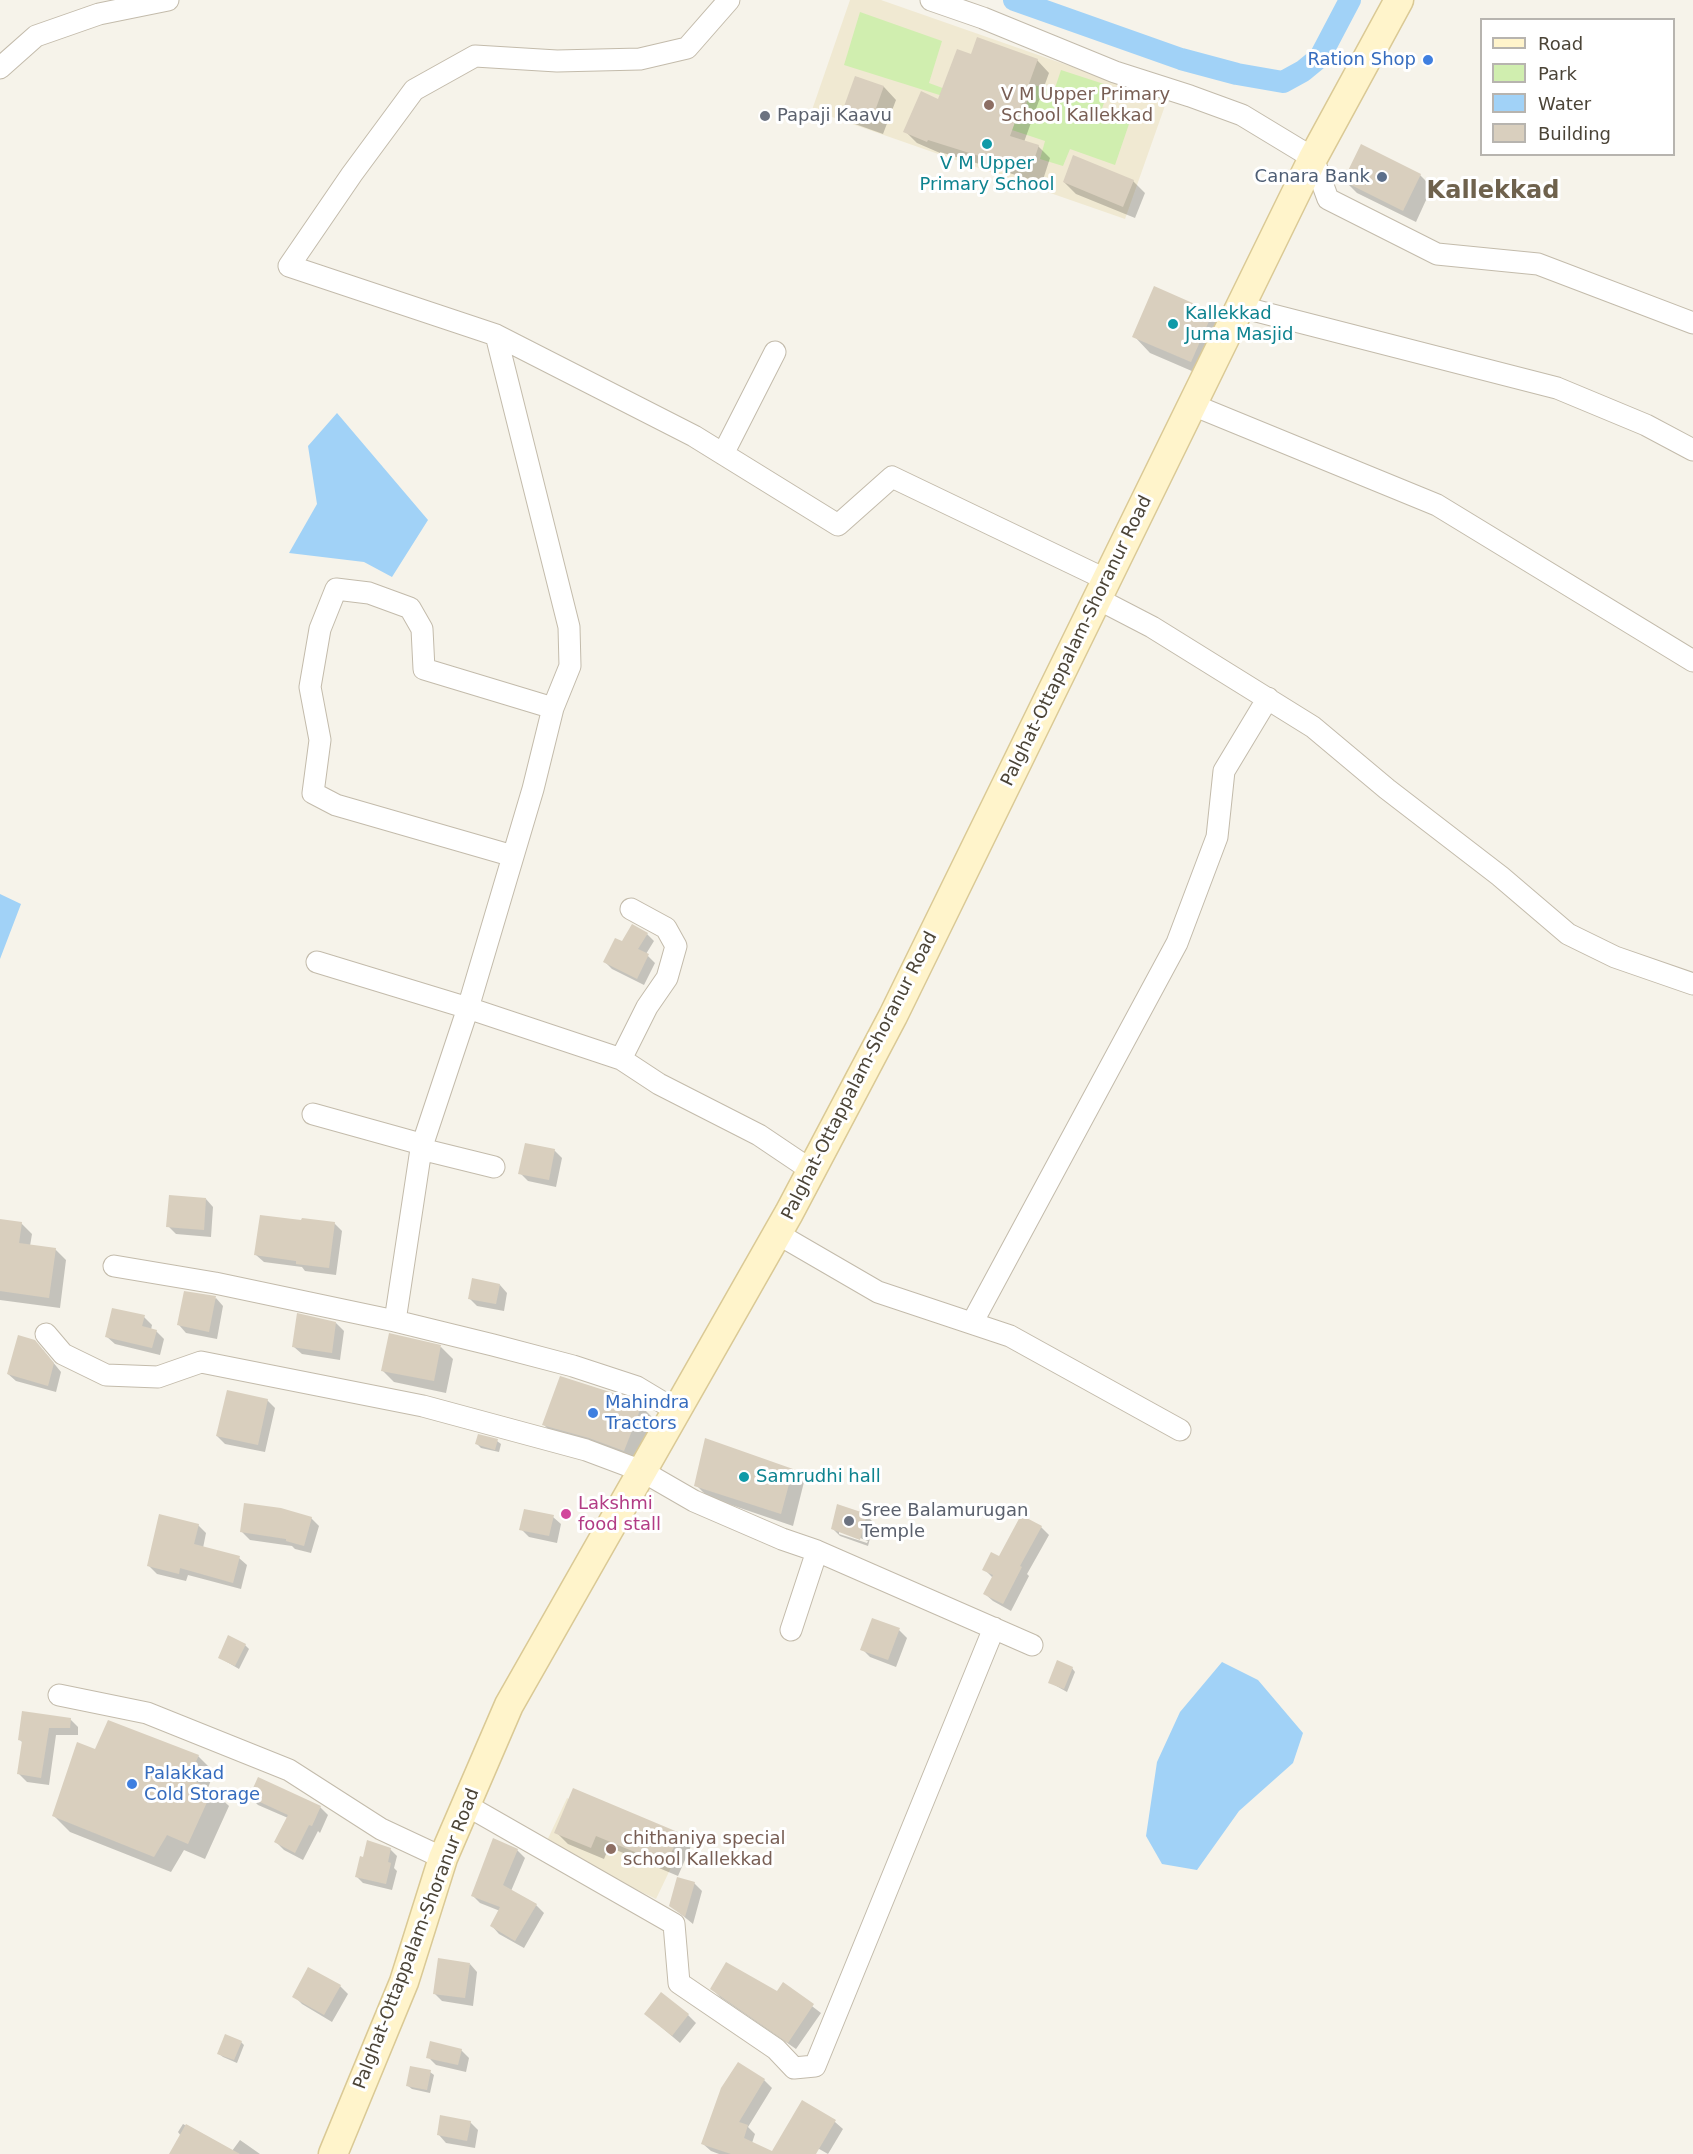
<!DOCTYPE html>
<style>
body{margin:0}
#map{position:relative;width:1693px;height:2154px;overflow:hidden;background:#f6f3ea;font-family:"DejaVu Sans",sans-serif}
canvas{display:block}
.legend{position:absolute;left:1480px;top:18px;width:195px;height:138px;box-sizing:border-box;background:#fff;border:2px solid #b7b4af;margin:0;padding:8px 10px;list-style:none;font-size:18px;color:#4b4437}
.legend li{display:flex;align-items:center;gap:12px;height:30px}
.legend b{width:30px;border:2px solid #b7b4af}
</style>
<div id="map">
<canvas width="1693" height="2154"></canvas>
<ul class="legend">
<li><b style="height:8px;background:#fff4cb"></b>Road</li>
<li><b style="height:16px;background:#d0eeaf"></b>Park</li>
<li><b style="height:16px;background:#a1d2f7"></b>Water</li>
<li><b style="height:16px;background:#d9cfbe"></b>Building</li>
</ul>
</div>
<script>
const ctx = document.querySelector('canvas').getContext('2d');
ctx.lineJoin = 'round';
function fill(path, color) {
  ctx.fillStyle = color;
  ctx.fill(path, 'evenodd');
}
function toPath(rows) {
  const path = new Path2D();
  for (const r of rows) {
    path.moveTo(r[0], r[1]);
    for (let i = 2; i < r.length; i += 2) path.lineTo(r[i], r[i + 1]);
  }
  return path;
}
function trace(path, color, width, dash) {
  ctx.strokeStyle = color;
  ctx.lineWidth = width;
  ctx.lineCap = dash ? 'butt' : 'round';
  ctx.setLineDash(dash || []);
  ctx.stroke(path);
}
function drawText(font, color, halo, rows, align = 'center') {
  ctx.font = font + ' "DejaVu Sans",sans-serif';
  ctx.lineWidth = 6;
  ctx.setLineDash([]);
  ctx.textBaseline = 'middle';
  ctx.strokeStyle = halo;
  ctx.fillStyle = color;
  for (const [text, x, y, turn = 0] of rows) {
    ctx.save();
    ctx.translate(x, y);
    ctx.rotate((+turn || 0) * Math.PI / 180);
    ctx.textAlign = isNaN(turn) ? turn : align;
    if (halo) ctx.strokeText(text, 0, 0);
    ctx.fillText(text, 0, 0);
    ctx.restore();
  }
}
fill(toPath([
 [850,0,881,0,1167,100,1125,219,812,110],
 [567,1798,678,1853,656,1899,545,1845]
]), '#f0e9d2');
fill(toPath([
 [860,12,942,41,929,83,1021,117,1034,85,1054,91,1061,70,1110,86,1100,114,1129,124,1115,165,1070,149,1063,166,1040,159,1045,141,946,108,949,98,844,65]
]), '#d0eeaf');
fill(toPath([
 [337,413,428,520,392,577,364,562,289,553,317,504,308,446],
 [0,894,21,904,0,959],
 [1222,1662,1258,1680,1303,1733,1293,1763,1239,1811,1197,1870,1162,1864,1146,1836,1157,1762,1180,1712]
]), '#a1d2f7');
fill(toPath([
 [972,56,1037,60,1049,73,1024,142,1038,146,1050,158,1042,183,940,152,940,153,917,143,905,131,939,101],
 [856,77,884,87,896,100,883,134,855,124,843,111],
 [1420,175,1432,187,1416,222,1357,193,1345,181],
 [1133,181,1145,193,1135,218,1076,194,1064,182],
 [1212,313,1229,330,1208,378,1150,353,1134,336],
 [647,934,654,941,646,954,655,963,644,985,612,969,605,962,622,943],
 [554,1150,562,1158,556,1187,528,1181,520,1173],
 [206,1199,213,1207,211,1237,176,1234,168,1226],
 [0,1220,21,1223,32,1234,30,1246,55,1249,66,1260,60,1308,0,1300],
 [334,1223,342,1231,336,1275,305,1271,302,1267,264,1262,256,1255],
 [500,1285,507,1293,504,1311,477,1306,469,1298],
 [216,1298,223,1306,217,1339,186,1333,179,1325],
 [144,1317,152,1325,151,1330,156,1331,164,1339,160,1355,115,1344,107,1337],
 [336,1323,344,1331,340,1360,302,1354,294,1347],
 [441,1347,453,1359,446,1393,394,1382,382,1370],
 [43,1350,61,1372,56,1392,16,1381,8,1374],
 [267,1400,275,1408,265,1452,225,1444,217,1436],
 [641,1406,653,1418,636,1462,556,1437,544,1425],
 [497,1441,501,1444,499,1452,481,1448,477,1444],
 [792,1470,804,1482,793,1526,708,1497,696,1485],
 [866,1515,874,1523,868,1546,840,1536,832,1528],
 [839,1530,868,1541,867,1543,839,1534],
 [553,1517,561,1524,557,1543,529,1537,521,1529],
 [311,1518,319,1526,311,1553,295,1549,292,1546,250,1540,242,1532],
 [198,1525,206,1533,203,1548,239,1558,247,1565,241,1589,188,1575,186,1581,157,1574,149,1566],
 [1041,1527,1049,1535,1027,1574,1029,1576,1011,1611,993,1601,985,1594,993,1578,984,1569],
 [899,1630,907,1638,896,1667,870,1657,862,1649],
 [245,1645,249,1649,239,1669,220,1658],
 [1072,1668,1075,1672,1067,1692,1049,1682],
 [24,1712,70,1719,78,1727,78,1735,56,1735,49,1785,27,1782,19,1774,24,1744,20,1740],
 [96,1751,198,1756,214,1772,208,1788,212,1790,229,1806,205,1859,184,1850,171,1872,70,1832,54,1816],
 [250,1797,320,1807,328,1815,320,1833,318,1831,303,1860,284,1850,276,1842,288,1818,258,1805],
 [556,1832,679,1834,691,1846,678,1876,609,1847,604,1859,568,1844],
 [390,1849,397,1856,394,1868,397,1871,392,1890,363,1883,357,1877],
 [517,1850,525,1858,511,1891,536,1905,544,1913,524,1948,499,1934,492,1926,500,1911,480,1903,472,1895],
 [694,1883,702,1891,693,1924,671,1906],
 [470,1964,477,1972,473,2006,442,2001,434,1993],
 [783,1984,821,2013,796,2049,720,1997,712,1989,777,1993],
 [340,1986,348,1994,332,2022,302,2004,294,1996],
 [646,2014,688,2015,696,2023,680,2043],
 [241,2042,244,2045,237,2063,223,2057,219,2054],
 [461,2050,469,2058,466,2072,436,2065,428,2057],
 [738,2064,764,2080,772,2088,748,2127,755,2134,752,2143,772,2153,803,2102,835,2122,843,2129,828,2154,814,2146,811,2154,719,2154,711,2151,703,2144],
 [430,2072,434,2075,430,2093,412,2089,408,2086],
 [470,2122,478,2130,475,2148,446,2143,439,2135],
 [183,2124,232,2151,240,2140,260,2154,172,2154,181,2136,178,2132]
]), '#0003');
trace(toPath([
 [1014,0,1181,59,1237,74,1283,82,1303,71,1320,57,1350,0]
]), '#a1d2f7', 22);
fill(toPath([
 [977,37,1038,59,1010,136,1039,145,1030,172,928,140,927,142,903,132,921,91,938,99,957,49,971,54],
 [855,76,884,86,871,122,842,112],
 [1361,144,1421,174,1403,211,1343,181],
 [1073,155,1134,180,1123,207,1063,182],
 [1154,286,1213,312,1191,362,1132,337],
 [632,924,648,933,638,949,649,954,637,979,603,962,615,938,622,941],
 [525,1143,555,1149,549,1180,518,1174],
 [169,1195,206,1198,204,1230,166,1227],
 [260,1215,301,1220,302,1218,335,1222,329,1268,296,1264,296,1261,254,1255],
 [0,1219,22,1222,19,1243,56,1248,49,1298,0,1291],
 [472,1278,500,1284,496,1304,468,1299],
 [184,1291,216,1296,209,1332,177,1325],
 [112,1308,145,1315,142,1326,157,1330,152,1348,105,1337],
 [297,1313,336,1322,332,1353,292,1347],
 [389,1333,441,1345,434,1381,381,1371],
 [18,1335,35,1340,54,1363,48,1386,7,1374],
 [560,1376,632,1399,642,1405,624,1451,589,1438,542,1425],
 [227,1390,268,1399,258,1445,216,1436],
 [478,1434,498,1439,495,1450,475,1444],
 [705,1438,793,1469,781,1514,694,1486],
 [244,1503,281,1508,312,1517,304,1546,286,1541,286,1539,240,1532],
 [837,1504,867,1514,860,1540,831,1529],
 [524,1509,554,1515,549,1536,519,1530],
 [159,1514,199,1524,194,1544,240,1556,233,1583,180,1568,179,1574,147,1566],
 [1021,1515,1042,1526,1020,1566,1022,1567,1003,1604,983,1594,993,1575,982,1570,991,1552,999,1556],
 [872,1618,900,1628,888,1660,860,1650],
 [228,1635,246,1644,235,1666,218,1658],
 [1057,1660,1073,1667,1064,1689,1048,1683],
 [22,1711,71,1718,70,1728,49,1728,41,1778,17,1774,22,1741,18,1740],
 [108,1720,199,1755,188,1779,213,1789,188,1844,167,1835,154,1857,52,1816,77,1742,95,1749],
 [258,1777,321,1806,312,1826,309,1825,295,1853,274,1842,288,1815,249,1797],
 [573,1788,680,1833,666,1865,596,1836,591,1848,554,1833],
 [493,1838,518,1849,503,1885,537,1904,515,1941,490,1926,500,1907,471,1896],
 [367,1840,391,1848,388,1862,391,1863,386,1884,355,1877,360,1856,363,1857],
 [677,1877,695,1882,685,1917,669,1906],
 [438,1958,470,1963,465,1998,433,1994],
 [726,1962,777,1991,783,1982,814,2004,788,2043,710,1989],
 [308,1967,341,1985,324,2015,292,1997],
 [661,1992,689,2014,672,2036,644,2014],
 [225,2034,242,2041,234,2060,217,2054],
 [430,2041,462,2049,458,2065,426,2058],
 [738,2062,765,2079,739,2122,748,2125,744,2138,772,2151,802,2100,836,2120,816,2154,731,2154,701,2144,721,2088],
 [410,2066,431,2070,427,2090,406,2086],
 [440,2115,471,2121,467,2141,437,2135],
 [186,2124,240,2154,169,2154]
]), '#d9cfbe');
const street = toPath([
 [729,0,687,48,640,59,557,61,475,56,414,90,352,174,289,266,496,335,694,436,838,525,892,477,1107,580],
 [931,0,983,18,1115,72,1190,96,1242,115,1313,158,1328,199,1437,254,1538,264,1693,323],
 [0,68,36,36,99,14,168,0],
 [1241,307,1557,388,1646,425,1693,450],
 [1193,405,1437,505,1693,661],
 [723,454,775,352],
 [1098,599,1152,627,1313,727,1387,789,1500,876,1568,934,1615,957,1693,984],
 [513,856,336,805,313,793,320,740,310,687,320,629,336,589,369,593,410,608,422,629,424,669,553,708],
 [317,962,468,1008,533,789,553,708,570,666,569,627,496,335],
 [621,1059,647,1007,667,978,676,946,666,928,631,909],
 [313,1114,421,1144],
 [494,1167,421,1149,468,1008,621,1059,659,1084,759,1135,811,1170],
 [778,1234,878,1292,1010,1336,1180,1430],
 [114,1266,215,1283,395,1321,493,1345,573,1366,637,1387,677,1411],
 [395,1321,421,1149],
 [972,1323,1177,943,1217,837,1224,771,1268,698],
 [46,1334,63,1354,106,1375,158,1377,201,1362,423,1406,586,1450,642,1471,694,1501,782,1539,817,1551,1032,1645],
 [791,1630,817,1551],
 [59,1695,147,1713,289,1770,381,1829,443,1858],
 [466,1805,674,1924,679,1983,776,2049,794,2068,815,2066,994,1628]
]);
const secondary = toPath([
 [333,2154,404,1982,443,1858,509,1705,789,1213,893,1016,1313,158,1399,0]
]);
trace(street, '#c3bbab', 23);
trace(secondary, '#dac995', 31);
trace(street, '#fff', 21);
trace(secondary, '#fff4cb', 28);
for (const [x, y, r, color] of [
 [1428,60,6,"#3f7fe0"],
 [989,105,6,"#8d6e63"],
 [765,116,6,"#6b7280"],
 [987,144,6,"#0f9aa8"],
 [1382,177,6,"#5c6f8a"],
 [1173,324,6,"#0f9aa8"],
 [593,1413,6,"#3f7fe0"],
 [744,1477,6,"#0f9aa8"],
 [566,1514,6,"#d1479c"],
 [849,1521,6,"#6b7280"],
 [132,1784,6,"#3f7fe0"],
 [611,1849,6,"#8d6e63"]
]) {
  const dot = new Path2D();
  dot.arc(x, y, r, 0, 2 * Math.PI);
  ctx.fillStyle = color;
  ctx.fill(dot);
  trace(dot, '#fff', 2);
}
drawText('18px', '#366cbe', '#fff', [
 ["Ration Shop",1416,60,"right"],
 ["Mahindra",605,1403],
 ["Tractors",605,1424],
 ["Palakkad",144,1774],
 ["Cold Storage",144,1795]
], 'left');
drawText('18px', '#785e54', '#fff', [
 ["V M Upper Primary",1001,95],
 ["School Kallekkad",1001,116],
 ["chithaniya special",623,1839],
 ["school Kallekkad",623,1860]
], 'left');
drawText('18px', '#5b616d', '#fff', [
 ["Papaji Kaavu",777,116],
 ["Sree Balamurugan",861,1511],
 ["Temple",861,1532]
], 'left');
drawText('18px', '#0d838f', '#fff', [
 ["V M Upper",987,164,"center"],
 ["Primary School",987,185,"center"],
 ["Kallekkad",1185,314],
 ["Juma Masjid",1185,335],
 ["Samrudhi hall",756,1477]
], 'left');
drawText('18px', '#4e5e75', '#fff', [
 ["Canara Bank",1370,177]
], 'right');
drawText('18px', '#4b4437', '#fff', [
 ["Palghat-Ottappalam-Shoranur Road",1077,641,-64],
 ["Palghat-Ottappalam-Shoranur Road",860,1076,-63],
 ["Palghat-Ottappalam-Shoranur Road",417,1939,-69]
]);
drawText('18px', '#b23c85', '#fff', [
 ["Lakshmi",578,1504],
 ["food stall",578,1525]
], 'left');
drawText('bold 24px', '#6f624d', '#fff', [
 ["Kallekkad",1493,192]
]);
</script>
